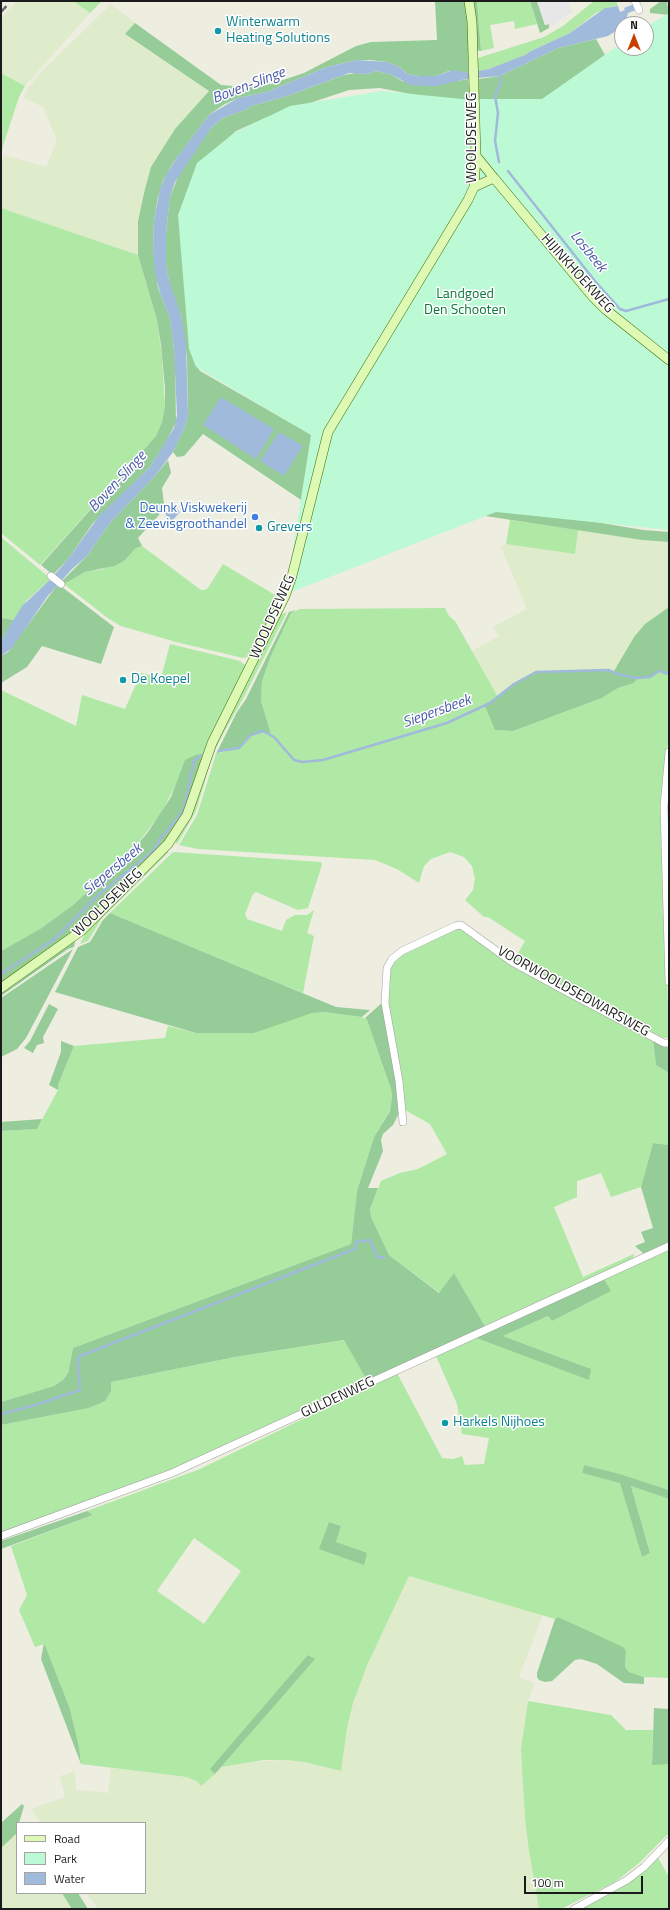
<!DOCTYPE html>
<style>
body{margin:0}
#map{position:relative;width:670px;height:1910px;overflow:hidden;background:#edede0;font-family:"Titillium Web",sans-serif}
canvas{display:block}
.frame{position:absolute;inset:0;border:2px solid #1b1b1b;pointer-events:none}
.legend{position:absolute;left:16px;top:1822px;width:130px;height:72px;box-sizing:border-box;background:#fff;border:1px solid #a4a4a4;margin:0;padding:5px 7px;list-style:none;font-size:12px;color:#1b1b1b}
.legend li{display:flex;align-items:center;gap:8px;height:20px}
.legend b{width:20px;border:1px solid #a4a4a4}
.north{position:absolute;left:614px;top:16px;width:40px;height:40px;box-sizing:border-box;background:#fff;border:1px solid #a4a4a4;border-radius:50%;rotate:0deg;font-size:11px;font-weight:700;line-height:16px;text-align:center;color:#1b1b1b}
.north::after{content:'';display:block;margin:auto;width:14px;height:18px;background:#c64101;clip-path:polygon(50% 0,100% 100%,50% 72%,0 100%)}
.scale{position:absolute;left:524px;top:1876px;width:119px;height:18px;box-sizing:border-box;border:2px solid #1b1b1b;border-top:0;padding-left:5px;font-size:12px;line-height:14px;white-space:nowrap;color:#1b1b1b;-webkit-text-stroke:3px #fff;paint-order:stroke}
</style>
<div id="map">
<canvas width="670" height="1910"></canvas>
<div class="frame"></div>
<ul class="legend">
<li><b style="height:5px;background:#def9b3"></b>Road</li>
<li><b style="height:11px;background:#bcf9d5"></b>Park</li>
<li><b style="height:11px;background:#a0badb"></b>Water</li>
</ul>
<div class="north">N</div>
<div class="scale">100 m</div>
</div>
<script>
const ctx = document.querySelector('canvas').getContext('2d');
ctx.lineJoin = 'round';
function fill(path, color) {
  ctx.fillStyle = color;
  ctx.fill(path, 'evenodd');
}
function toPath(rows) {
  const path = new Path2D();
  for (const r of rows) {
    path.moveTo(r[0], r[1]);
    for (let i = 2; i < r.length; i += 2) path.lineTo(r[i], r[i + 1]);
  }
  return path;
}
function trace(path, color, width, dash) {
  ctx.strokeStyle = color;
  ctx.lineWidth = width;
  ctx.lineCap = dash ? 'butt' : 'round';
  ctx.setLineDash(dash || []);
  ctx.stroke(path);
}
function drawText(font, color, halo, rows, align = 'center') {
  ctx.font = font + ' "Titillium Web",sans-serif';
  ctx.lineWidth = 3;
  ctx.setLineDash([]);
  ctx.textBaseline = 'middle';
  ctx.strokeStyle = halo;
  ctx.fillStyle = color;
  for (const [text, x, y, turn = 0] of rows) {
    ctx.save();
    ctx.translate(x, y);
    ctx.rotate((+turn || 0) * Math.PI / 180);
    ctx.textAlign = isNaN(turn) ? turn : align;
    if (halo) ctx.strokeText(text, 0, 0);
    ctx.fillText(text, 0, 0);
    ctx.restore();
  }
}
fill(toPath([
 [17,1,73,1,90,13,25,86,1,73,1,18],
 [111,4,135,23,125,35,209,91,175,129,149,174,138,221,138,255,1,208,1,165,4,155,46,167,57,141,43,107,24,98,28,88,40,73],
 [578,530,642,540,669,542,669,607,645,624,634,637,614,671,554,671,536,672,515,684,498,697,472,651,499,636,493,627,527,609,501,547,506,544,575,554],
 [408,1576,543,1614,519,1677,535,1683,528,1701,521,1749,525,1819,539,1909,98,1909,86,1893,145,1893,145,1823,41,1823,31,1809,65,1797,60,1776,75,1771,76,1790,108,1793,111,1768,187,1777,198,1782,201,1786,221,1767,247,1762,286,1760,305,1762,340,1771,347,1728,353,1703,368,1663],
 [17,1831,17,1893,62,1893,72,1909,1,1909,1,1848]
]), '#dfeccb');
fill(toPath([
 [73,1,102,1,90,13],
 [477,1,530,1,537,24,515,29,514,21,490,25,494,48,481,51],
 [594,1,616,1,618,6,609,7,596,13,570,33,531,51,525,55,498,66,478,72,476,62,478,58,544,37,563,26],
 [1,73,25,86,19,97,1,152],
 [1,208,138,255,157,320,162,357,165,406,162,422,156,436,40,565,1,533],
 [510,520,578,530,575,554,506,544],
 [2,538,51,579,27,600,14,620,1,618],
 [142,546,201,590,204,590,208,588,223,564,280,598,251,656,243,658,176,642,121,626,109,619,64,584,85,572,103,569,124,561,136,548],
 [445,608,449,616,455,621,498,697,493,702,496,730,513,731,602,698,618,688,634,683,638,678,649,677,660,670,669,673,669,737,665,761,662,833,669,1037,667,1038,663,1038,514,960,525,941,488,917,484,917,465,900,473,890,475,879,472,866,464,857,450,852,431,859,424,866,419,883,397,869,375,860,198,849,179,845,197,815,216,754,241,746,248,737,257,732,262,731,271,734,261,701,262,681,271,656,291,613,300,609],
 [287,612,244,697,223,734,213,754,196,811,177,844,175,839,209,759,279,615],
 [170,644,240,661,246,666,203,758,179,779,161,813,132,851,73,905,40,929,1,951,1,690,76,726,82,695,125,709,141,673,161,678],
 [166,851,169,852,102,918,88,941,80,944,87,929],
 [173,852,321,862,322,865,308,908,298,910,256,892,253,894,245,914,247,919,282,931,286,920,295,915,307,915,314,910,307,933,314,936,303,993,110,913],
 [458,928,653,1040,656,1065,669,1073,669,1145,653,1143,641,1187,611,1197,601,1173,577,1181,577,1197,554,1207,583,1277,634,1254,633,1261,486,1328,454,1273,440,1293,389,1255,371,1217,370,1209,381,1181,400,1173,418,1169,447,1154,430,1124,405,1110,388,1013,388,979,391,967,401,955],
 [324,1012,362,1017,367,1020,391,1089,392,1097,390,1110,374,1137,357,1191,351,1244,73,1348,68,1373,63,1380,54,1386,1,1402,1,1131,37,1129,58,1090,58,1085,74,1046,165,1038,168,1026,196,1033,254,1033,284,1021,312,1013],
 [669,1248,669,1490,620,1474,584,1465,582,1473,620,1482,642,1557,650,1553,631,1486,669,1499,669,1678,644,1677,629,1672,625,1667,626,1651,558,1617,555,1619,409,1576,368,1663,353,1703,347,1728,341,1771,305,1762,286,1760,264,1760,221,1767,314,1659,309,1655,211,1769,215,1774,201,1786,198,1782,187,1777,81,1764,79,1747,70,1709,44,1644,35,1647,19,1610,27,1595,11,1546,93,1515,87,1511,200,1469,397,1373,442,1458,453,1459,462,1456,465,1465,484,1464,489,1438,462,1434,457,1404,436,1356,474,1337,591,1369,503,1336,548,1316,552,1321,610,1291,604,1279],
 [329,1522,341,1526,336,1542],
 [194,1538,241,1571,204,1624,157,1591],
 [345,1340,368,1382,204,1458,1,1534,1,1425,89,1408,105,1400,111,1391,111,1382,235,1357],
 [528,1701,611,1715,626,1730,653,1730,652,1764,669,1764,669,1833,638,1864,615,1882,561,1909,539,1909,529,1851,525,1819,521,1749],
 [657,1856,669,1877,669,1909,579,1909]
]), '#b0e8a5');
fill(toPath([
 [435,1,466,1,469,47,468,73,449,71,436,76,419,76,407,74,401,68,387,62,370,60,357,60,327,67,267,92,238,98,223,105,209,115,173,163,163,181,158,197,154,221,153,250,158,288,170,318,172,331,175,361,176,422,167,440,150,467,93,523,68,559,53,575,41,565,156,436,162,422,165,406,165,388,161,345,157,320,138,255,138,221,145,189,151,167,175,129,209,91,125,34,135,23,221,85,246,87,271,84,304,73,356,46,371,42,437,40],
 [472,1,477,1,481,51,477,50],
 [530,1,537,1,545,25,550,24,549,28,540,33],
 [661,1,667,1,669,15,650,13,650,9],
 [596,39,605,55,551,94,479,153,479,79,500,76,558,48],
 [376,71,390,74,402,81,430,86,468,79,471,106,380,88,349,90,265,118,236,131,219,147,198,349,198,368,200,371,322,441,307,504,203,434,184,456,177,457,173,452,185,427,188,414,187,357,181,315,170,288,166,264,166,232,170,197,179,174,212,127,223,118,247,109,251,106,287,96,344,75,356,73,368,74],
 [168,460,171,473,162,488,164,504,159,515,138,538,142,546,136,548,124,561,114,566,85,572,64,584,61,582,87,556,109,524,155,476],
 [513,508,643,530,669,532,669,542,642,540,479,515],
 [58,584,114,627,101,664,42,646,27,667,1,683,1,656,8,652],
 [669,607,669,673,660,670,649,677,638,678,634,683,618,688,602,698,513,731,495,730,485,706,493,702,515,684,532,674,543,671,614,671,634,637,645,624],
 [296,610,291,613,271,656,262,681,261,701,271,734,262,731,257,732,248,737,239,747,226,749,216,754,237,712,246,699,289,612],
 [1,618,14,620,1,641],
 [198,754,203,758,189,803,179,824,164,843,75,931,1,984,1,951,40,929,73,905,132,851,148,832,171,797,185,760],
 [110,913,336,1007,370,1010,362,1017,324,1012,312,1013,254,1033,196,1033,55,992,78,947,90,942,103,920],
 [74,941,75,942,74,947,68,949,1,996,1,992],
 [73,949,26,1038,17,1049,1,1057,1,998],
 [384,1001,396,1074,399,1113,393,1125,383,1134,381,1140,383,1151,368,1188,378,1188,370,1209,371,1217,389,1255,439,1293,454,1273,486,1328,368,1382,344,1340,235,1357,111,1382,111,1391,105,1401,89,1408,1,1425,1,1402,54,1386,63,1380,68,1373,73,1348,351,1244,357,1191,374,1137,390,1111,392,1097,391,1089,367,1020,365,1018],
 [49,1004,58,1009,43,1037,44,1043,37,1045,33,1053,24,1048,30,1041],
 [653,1040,669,1048,669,1073,656,1065],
 [61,1041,74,1046,58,1085,58,1090,49,1085,61,1052],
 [42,1119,37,1129,1,1131,1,1122],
 [653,1143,669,1145,669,1244,645,1255,635,1246,645,1242,641,1232,653,1228,641,1187],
 [604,1279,611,1291,552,1321,548,1316,503,1336,591,1369,589,1380,474,1337],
 [584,1465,620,1474,669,1490,669,1499,631,1486,650,1553,642,1557,620,1483,582,1473],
 [87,1511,93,1515,1,1549,1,1541],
 [329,1522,341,1526,336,1542,367,1553,364,1565,319,1549],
 [558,1617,623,1647,626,1651,625,1667,629,1672,644,1677,644,1684,624,1683,597,1664,581,1659,575,1660,552,1681,545,1682,539,1680,537,1677,537,1673,555,1619],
 [44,1643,70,1709,79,1747,81,1764,41,1659],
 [308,1655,315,1659,215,1774,210,1769],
 [654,1708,669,1709,669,1764,652,1765],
 [22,1804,24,1806,19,1823,17,1823,16,1834,1,1848,1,1823],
 [62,1893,78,1893,88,1909,72,1909]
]), '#95cc97');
fill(toPath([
 [669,13,669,530,496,512,286,594,311,435,196,367,189,349,178,215,197,163,234,133,290,106,382,91,462,99,542,99,622,43,622,48,646,48,646,27]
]), '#bcf9d5');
fill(toPath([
 [537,1,569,1,570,9,574,11,549,28,549,23,545,25]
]), '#e7e7e7');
fill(toPath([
 [634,4,636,10,628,13,625,24,622,24,622,27,608,36,558,48,500,76,466,79,437,86,424,86,411,85,390,74,376,71,368,74,349,73,287,96,251,106,247,109,223,118,212,127,175,182,170,197,166,232,166,264,169,281,181,315,186,343,188,415,185,427,173,452,155,476,109,524,87,556,71,570,47,597,12,648,1,656,1,641,22,606,51,579,68,559,99,516,150,467,174,428,177,415,174,349,170,318,160,293,155,273,153,250,154,221,160,189,166,175,178,156,209,115,238,98,267,92,327,67,357,60,387,62,401,68,407,74,419,76,436,76,453,70,469,73,489,69,525,55,531,51,570,33,605,8,618,6,620,12,625,10,624,8],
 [221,397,274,429,256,459,203,425],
 [279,432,303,446,284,476,260,461],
 [173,505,180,512,172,521,165,514]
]), '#a0badb');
trace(toPath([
 [499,73,501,82,495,96,498,113,495,141,499,162],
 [508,171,595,281,620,309,626,311,669,299],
 [219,751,239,748,251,735,263,731,274,737,294,760,303,762,323,760,447,723,490,703,514,684,536,672,608,670,618,674,636,678,650,677,659,671,669,674],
 [1,974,53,940,96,897,153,851,160,839,179,816,184,808,194,761,201,755],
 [1,1414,32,1406,80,1390,78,1361,80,1356,355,1249,356,1242,370,1240,377,1257,381,1258,384,1257]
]), '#a0badb', 2.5);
const street = toPath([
 [635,1,639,10],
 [51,576,61,584],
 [669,752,664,806,669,982],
 [403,1122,399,1081,385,1003,387,968,392,959,402,951,455,926,461,925,512,962,569,993,664,1043,669,1043],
 [1,1536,172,1473,669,1246],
 [574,1909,627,1880,644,1867,669,1841]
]);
const secondary = toPath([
 [476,156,494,178],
 [474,187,494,178,593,297,605,309,669,360],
 [1,988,81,931,168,844,187,815,212,743,285,596,292,576,328,432,468,200,474,187,476,156,472,22,469,1]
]);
trace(street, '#a2a2a2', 8);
trace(secondary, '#416f05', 10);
trace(street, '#fff', 7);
trace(secondary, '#def9b3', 9);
trace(toPath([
 [1,12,11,1]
]), '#696969', 2.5, [8, 8]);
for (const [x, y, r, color] of [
 [218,31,4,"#0f9aa8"],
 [255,517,4,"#3f7fe0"],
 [259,528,4,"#0f9aa8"],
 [123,680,4,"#0f9aa8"],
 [445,1423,4,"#0f9aa8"]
]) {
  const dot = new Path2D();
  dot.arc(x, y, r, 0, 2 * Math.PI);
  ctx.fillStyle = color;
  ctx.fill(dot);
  trace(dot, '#fff', 1.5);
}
drawText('14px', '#0d838f', '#fff', [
 ["Winterwarm",226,23],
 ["Heating Solutions",226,39],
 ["Grevers",267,528],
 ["De Koepel",131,680],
 ["Harkels Nijhoes",453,1423]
], 'left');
drawText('14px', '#1b1b1b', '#fff', [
 ["WOOLDSEWEG",473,138,-90],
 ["HIJINKHOEKWEG",577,274,48],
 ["WOOLDSEWEG",273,617,-66],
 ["WOOLDSEWEG",108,903,-44],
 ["VOORWOOLDSEDWARSWEG",573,992,29],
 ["GULDENWEG",338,1398,-25]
]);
drawText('14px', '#0b7738', '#fff', [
 ["Landgoed",465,295],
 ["Den Schooten",465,311]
]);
drawText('14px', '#366cbe', '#fff', [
 ["Deunk Viskwekerij",247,509],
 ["& Zeevisgroothandel",247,525]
], 'right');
drawText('italic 15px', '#4959a9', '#fff', [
 ["Boven-Slinge",249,86,-21],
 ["Losbeek",588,252,51],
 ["Boven-Slinge",118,482,-47],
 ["Siepersbeek",437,712,-20],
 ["Siepersbeek",113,870,-40]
]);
</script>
